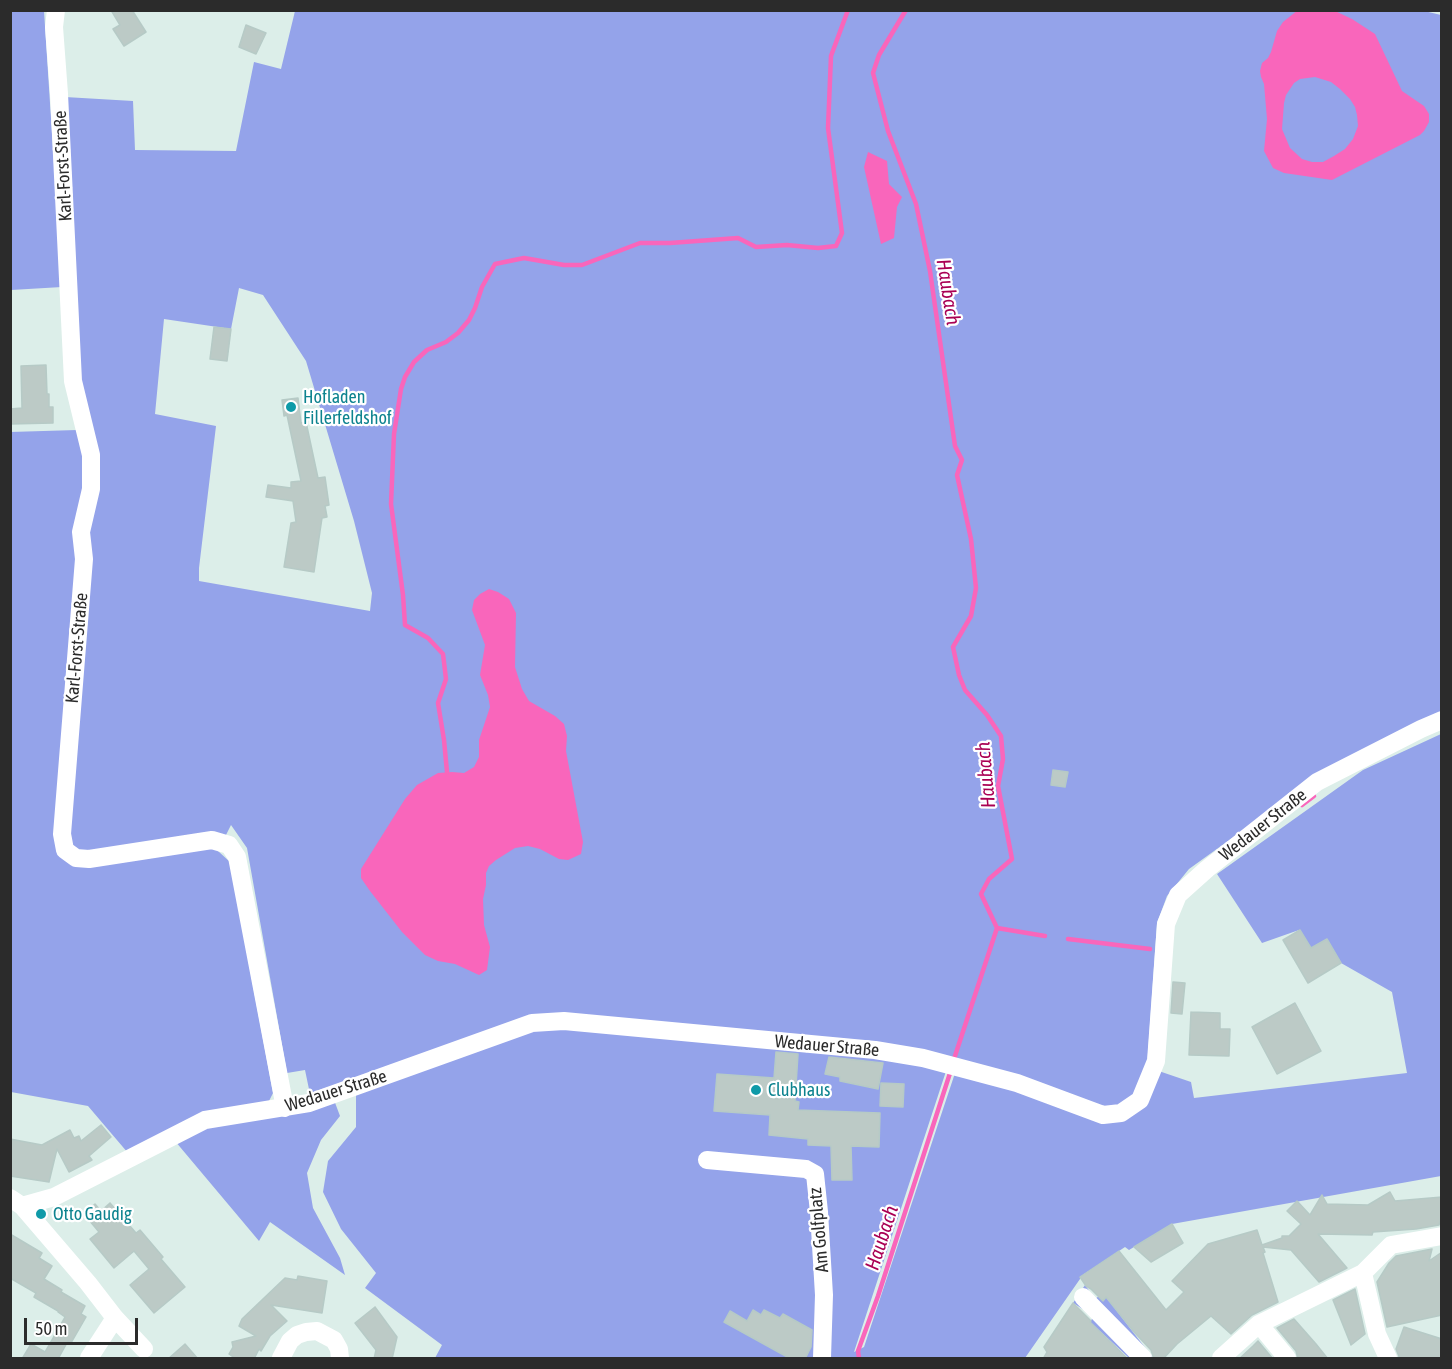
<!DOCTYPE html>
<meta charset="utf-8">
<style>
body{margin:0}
#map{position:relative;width:1452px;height:1369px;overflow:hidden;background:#dceee9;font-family:"Asap Condensed",sans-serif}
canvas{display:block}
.frame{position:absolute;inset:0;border:12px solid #2b2b2b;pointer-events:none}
.scale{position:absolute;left:24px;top:1318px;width:114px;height:27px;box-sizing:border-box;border:3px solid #2b2b2b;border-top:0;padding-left:8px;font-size:18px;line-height:21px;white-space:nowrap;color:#2b2b2b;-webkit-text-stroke:4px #fff;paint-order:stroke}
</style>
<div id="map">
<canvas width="1452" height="1369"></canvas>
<div class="frame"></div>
<div class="scale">50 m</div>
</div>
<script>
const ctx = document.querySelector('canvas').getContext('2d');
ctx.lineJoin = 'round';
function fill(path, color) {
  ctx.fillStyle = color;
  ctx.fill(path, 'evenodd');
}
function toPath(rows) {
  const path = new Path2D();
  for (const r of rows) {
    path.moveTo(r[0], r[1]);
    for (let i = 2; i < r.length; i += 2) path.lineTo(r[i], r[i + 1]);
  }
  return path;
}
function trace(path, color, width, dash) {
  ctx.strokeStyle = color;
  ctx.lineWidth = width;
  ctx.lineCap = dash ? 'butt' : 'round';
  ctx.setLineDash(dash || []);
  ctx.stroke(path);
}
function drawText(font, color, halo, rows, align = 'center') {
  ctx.font = font + ' "Asap Condensed",sans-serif';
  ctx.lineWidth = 4.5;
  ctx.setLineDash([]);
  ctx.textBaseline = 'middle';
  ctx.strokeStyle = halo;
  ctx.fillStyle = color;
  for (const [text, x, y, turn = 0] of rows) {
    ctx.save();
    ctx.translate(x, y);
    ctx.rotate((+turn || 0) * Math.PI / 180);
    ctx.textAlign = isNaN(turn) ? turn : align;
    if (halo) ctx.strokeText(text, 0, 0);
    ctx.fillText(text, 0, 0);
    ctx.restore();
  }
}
fill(toPath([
 [1420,10,1441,15,1441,714,1310,782,1189,869,1167,896,1157,923,1147,1067,1191,1082,1194,1098,1407,1073,1392,992,1341,963,1327,939,1311,948,1299,930,1262,943,1217,874,1363,770,1441,734,1441,1176,1172,1224,1129,1250,1125,1247,1080,1277,1080,1279,1025,1358,435,1358,442,1345,365,1288,376,1273,341,1229,323,1192,328,1161,356,1127,356,1093,310,1094,305,1070,287,1073,247,848,231,825,218,851,230,862,273,1093,268,1103,128,1153,88,1106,11,1092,10,432,77,430,78,375,65,97,133,101,135,150,236,151,254,62,281,69,295,11],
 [239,288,263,295,306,361,354,521,372,593,370,611,199,581,199,568,216,426,155,414,164,319,231,329],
 [950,1059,959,1061,864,1347,854,1352],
 [10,11,44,11,62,287,11,290],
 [334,1100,340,1116,321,1140,307,1173,313,1208,340,1258,345,1275,270,1222,259,1241,175,1141,202,1126],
 [1085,1285,1095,1299,1103,1293,1153,1358,1137,1358,1132,1354,1129,1358,1090,1322,1094,1316,1073,1303]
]), '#94a3ea');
fill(toPath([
 [1298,10,1335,11,1352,19,1375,34,1402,91,1424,106,1429,114,1429,122,1424,131,1420,135,1332,180,1284,173,1273,168,1264,151,1267,119,1264,84,1261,77,1260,71,1262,63,1268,58,1271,52,1277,31,1283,22],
 [1315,77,1331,82,1340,89,1350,99,1355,107,1357,115,1358,126,1353,139,1345,149,1334,156,1323,162,1312,162,1302,159,1290,148,1282,129,1284,103,1286,95,1294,83,1300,79],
 [868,152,887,161,889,184,902,197,897,207,894,238,881,244,864,167],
 [489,589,498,592,509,599,516,613,515,667,522,689,529,701,555,716,564,724,567,736,566,751,583,842,581,854,568,860,559,859,540,849,528,846,515,848,496,860,489,866,486,873,486,885,483,899,484,925,490,947,487,970,479,975,455,964,438,961,425,955,402,932,370,891,361,878,361,869,405,799,417,785,438,773,452,772,464,773,474,767,479,757,479,740,490,707,488,695,480,675,485,645,472,610,474,600,480,594]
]), '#f966bb');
trace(toPath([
 [906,10,879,55,873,73,888,131,916,204,930,271,955,446,962,460,957,475,971,539,976,588,971,616,953,647,959,675,965,690,987,715,1001,736,1003,759,998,786,1012,859,989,879,981,894,997,928,953,1062],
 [447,772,444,740,438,703,446,679,443,654,428,638,405,625,403,595,391,504,394,434,401,389,405,377,414,362,427,350,446,342,458,333,469,320,475,308,482,287,495,264,524,258,564,265,582,265,640,243,670,243,738,238,756,247,787,245,818,248,836,246,842,233,828,128,831,56,848,10],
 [1302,805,1314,796],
 [997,928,1045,936],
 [1068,939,1150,949],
 [859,1358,858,1351,878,1296,951,1070]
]), '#f966bb', 4.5);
const building = toPath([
 [111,10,132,10,146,32,124,46,113,29,120,25,111,10],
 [246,25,266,33,256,54,239,47,246,25],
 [214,327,231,329,227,361,210,359,214,327],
 [46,365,47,394,49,394,49,407,53,407,53,423,10,424,10,409,22,408,21,366,46,365],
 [298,398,301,423,306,422,318,478,325,477,329,505,325,506,327,517,322,518,314,572,284,567,291,523,296,522,293,501,266,497,268,485,291,488,291,482,301,481,287,415,284,416,282,400,298,398],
 [1053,770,1068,772,1065,787,1051,785,1053,770],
 [1300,930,1311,948,1327,939,1341,963,1308,983,1283,940,1300,930],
 [1173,982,1185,983,1182,1014,1171,1013,1173,982],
 [1295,1003,1321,1051,1277,1074,1252,1027,1295,1003],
 [1191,1012,1220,1013,1220,1029,1230,1029,1229,1056,1189,1055,1191,1012],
 [776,1052,798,1054,795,1101,799,1102,798,1110,880,1113,879,1147,851,1146,852,1180,832,1180,831,1146,808,1145,808,1139,769,1135,770,1115,714,1111,717,1074,774,1078,776,1052],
 [829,1057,883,1063,878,1089,840,1081,840,1077,825,1074,829,1057],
 [881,1083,904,1084,903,1107,880,1106,881,1083],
 [101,1125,111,1137,89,1156,92,1160,69,1172,57,1149,49,1182,10,1176,10,1139,42,1145,70,1130,74,1138,79,1136,81,1141,101,1125],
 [1390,1192,1395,1201,1442,1197,1442,1216,1439,1225,1416,1229,1373,1232,1372,1235,1318,1234,1347,1268,1319,1282,1291,1250,1263,1247,1265,1252,1263,1253,1278,1302,1252,1315,1231,1334,1211,1316,1177,1344,1163,1359,1154,1359,1151,1350,1134,1332,1106,1297,1103,1301,1091,1289,1086,1286,1080,1277,1119,1251,1166,1310,1184,1292,1172,1281,1208,1244,1257,1230,1262,1245,1282,1238,1282,1236,1289,1236,1301,1224,1287,1211,1297,1201,1310,1215,1322,1195,1327,1204,1368,1205,1390,1192],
 [110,1203,136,1233,140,1230,163,1257,161,1259,185,1287,154,1313,130,1285,149,1269,134,1251,114,1268,90,1239,99,1232,84,1214,95,1204,101,1211,110,1203],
 [1172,1224,1183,1243,1151,1262,1134,1247,1172,1224],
 [10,1234,42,1253,39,1258,52,1266,44,1279,62,1290,61,1292,85,1306,81,1314,86,1317,71,1343,68,1341,58,1359,22,1359,31,1344,45,1352,65,1317,58,1312,58,1311,34,1297,36,1293,10,1278,10,1234],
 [1432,1249,1429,1261,1442,1252,1442,1315,1387,1327,1377,1282,1389,1263,1396,1256,1432,1249],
 [298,1276,327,1281,322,1313,271,1305,287,1321,270,1336,261,1351,259,1349,254,1359,236,1359,229,1354,233,1347,232,1342,256,1336,239,1326,242,1319,285,1278,297,1280,298,1276],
 [1355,1289,1365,1334,1351,1345,1333,1300,1355,1289],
 [1073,1303,1091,1321,1090,1322,1128,1359,1043,1359,1047,1352,1044,1347,1073,1303],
 [375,1307,397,1337,392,1359,374,1359,376,1350,355,1323,375,1307],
 [753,1310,761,1315,764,1310,780,1318,783,1314,812,1330,811,1347,805,1359,791,1359,724,1322,730,1311,747,1321,753,1310],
 [1294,1319,1316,1344,1328,1359,1298,1359,1296,1351,1277,1328,1294,1319],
 [1404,1327,1442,1339,1442,1359,1400,1359,1396,1349,1404,1327],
 [1258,1341,1273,1359,1239,1359,1253,1346,1258,1341],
 [185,1344,198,1359,168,1359,185,1344]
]);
fill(building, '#bccac6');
trace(building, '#b6cac6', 1.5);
trace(toPath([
 [56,10,54,27,59,94,73,381,91,455,91,489,81,532,84,559,62,834,65,850,76,858,89,859,212,840,229,845,237,857,285,1108],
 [707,1160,806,1169,815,1174,819,1212,824,1295,822,1358],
 [10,1198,22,1206,88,1283,115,1318,144,1349],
 [22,1206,54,1197,205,1120,309,1103,532,1023,564,1021,875,1050,923,1058,1017,1083,1103,1115,1121,1113,1140,1100,1156,1061,1166,924,1178,895,1207,869,1317,782,1421,729,1442,720],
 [1083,1297,1143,1358],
 [1259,1324,1287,1358],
 [89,1358,115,1318],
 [281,1358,290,1341,297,1335,306,1332,317,1331,334,1340,339,1349,340,1358],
 [1221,1358,1259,1324,1363,1273],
 [1388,1358,1377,1334,1363,1273,1391,1245,1442,1236]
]), '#fff', 18);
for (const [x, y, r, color] of [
 [291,407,6,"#0f9aa8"],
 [756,1090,6,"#0f9aa8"],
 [41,1214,6,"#0f9aa8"]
]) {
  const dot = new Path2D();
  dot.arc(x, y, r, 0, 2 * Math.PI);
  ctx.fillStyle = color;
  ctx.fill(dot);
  trace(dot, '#fff', 2);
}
drawText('18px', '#2b2b2b', '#fff', [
 ["Karl-Forst-Straße",63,166,-93],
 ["Karl-Forst-Straße",77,648,-85],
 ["Wedauer Straße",1263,825,-38],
 ["Wedauer Straße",827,1046,5],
 ["Wedauer Straße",336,1091,-17],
 ["Am Golfplatz",819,1230,-95]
]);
drawText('18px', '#0d838f', '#fff', [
 ["Hofladen",303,397],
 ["Fillerfeldshof",303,418],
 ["Clubhaus",768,1090],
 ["Otto Gaudig",53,1214]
], 'left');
drawText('italic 20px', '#a90154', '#fff', [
 ["Haubach",948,292,81],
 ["Haubach",986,775,-95],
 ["Haubach",882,1238,-72]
]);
</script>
